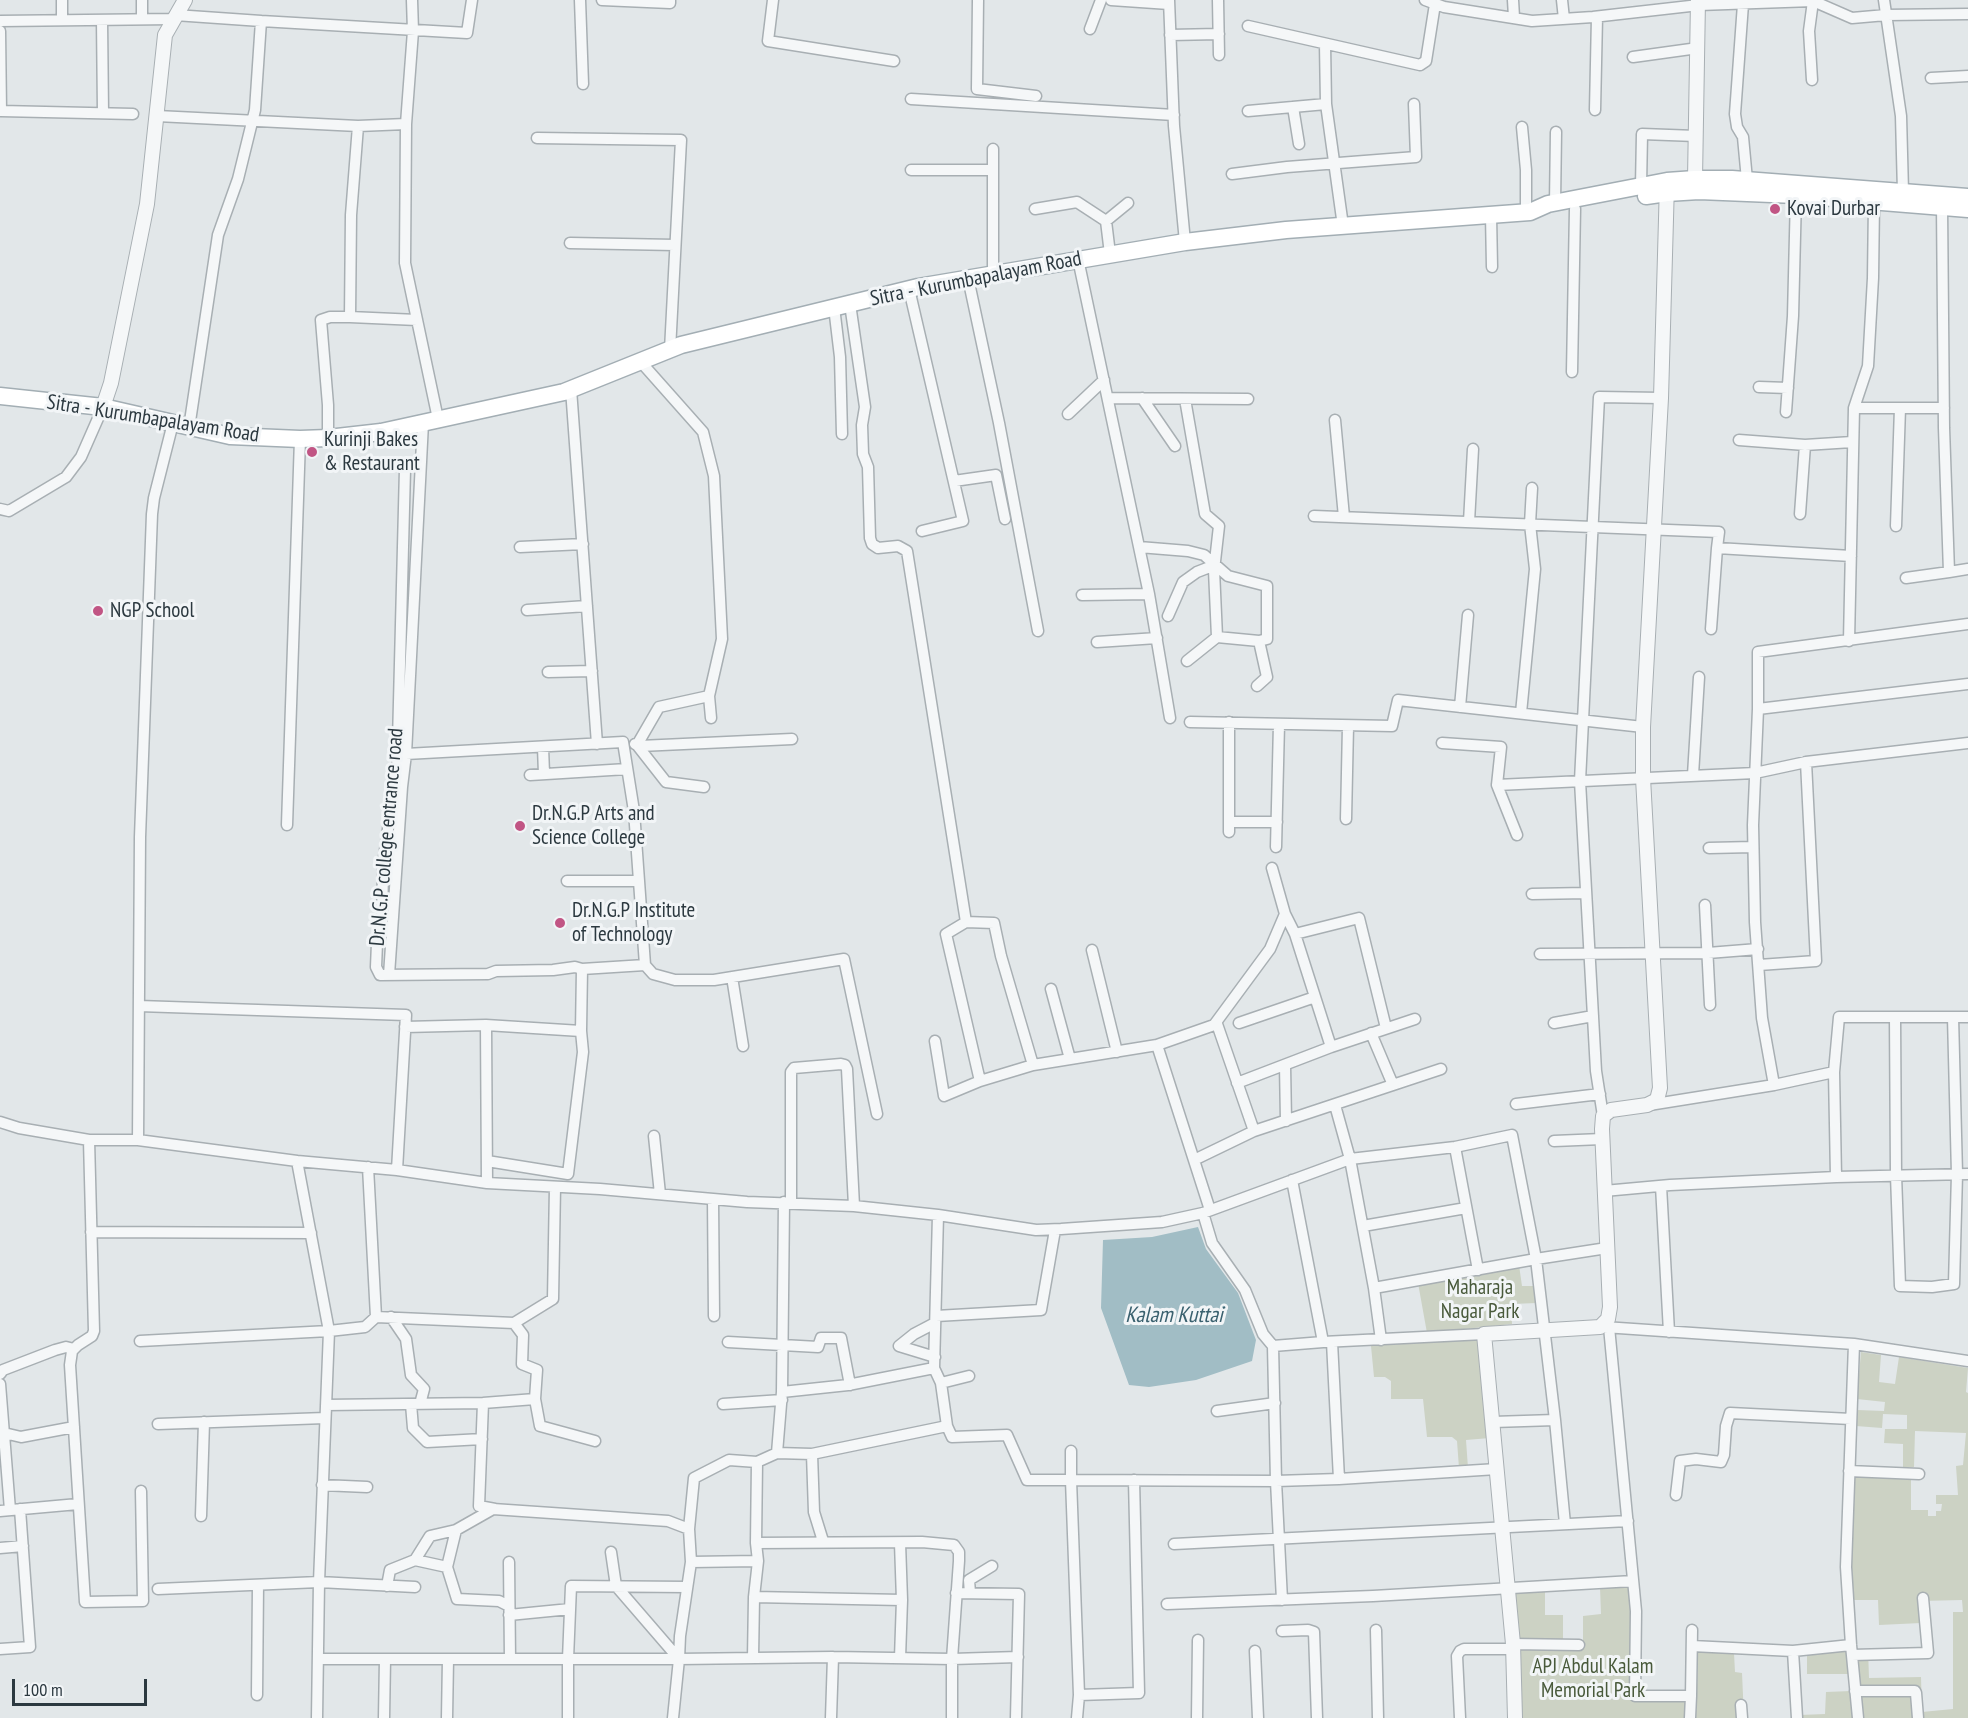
<!DOCTYPE html>
<style>
body{margin:0}
#map{position:relative;width:1968px;height:1718px;overflow:hidden;background:#e2e7e9;font-family:"PT Sans Narrow",sans-serif}
canvas{display:block}
.scale{position:absolute;left:12px;top:1679px;width:135px;height:27px;box-sizing:border-box;border:3px solid #2c3940;border-top:0;padding-left:8px;font-size:18px;line-height:21px;white-space:nowrap;color:#2c3940;-webkit-text-stroke:4px #f2f5f7;paint-order:stroke}
</style>
<div id="map">
<canvas width="1968" height="1718"></canvas>
<div class="scale">100 m</div>
</div>
<script>
const ctx = document.querySelector('canvas').getContext('2d');
ctx.lineJoin = 'round';
function fill(path, color) {
  ctx.fillStyle = color;
  ctx.fill(path, 'evenodd');
}
function toPath(rows) {
  const path = new Path2D();
  for (const r of rows) {
    path.moveTo(r[0], r[1]);
    for (let i = 2; i < r.length; i += 2) path.lineTo(r[i], r[i + 1]);
  }
  return path;
}
function trace(path, color, width, dash) {
  ctx.strokeStyle = color;
  ctx.lineWidth = width;
  ctx.lineCap = dash ? 'butt' : 'round';
  ctx.setLineDash(dash || []);
  ctx.stroke(path);
}
function drawText(font, color, halo, rows, align = 'center') {
  ctx.font = font + ' "PT Sans Narrow",sans-serif';
  ctx.lineWidth = 6;
  ctx.setLineDash([]);
  ctx.textBaseline = 'middle';
  ctx.strokeStyle = halo;
  ctx.fillStyle = color;
  for (const [text, x, y, turn = 0] of rows) {
    ctx.save();
    ctx.translate(x, y);
    ctx.rotate((+turn || 0) * Math.PI / 180);
    ctx.textAlign = isNaN(turn) ? turn : align;
    if (halo) ctx.strokeText(text, 0, 0);
    ctx.fillText(text, 0, 0);
    ctx.restore();
  }
}
fill(toPath([
 [1519,1265,1522,1286,1534,1286,1537,1303,1511,1304,1512,1324,1427,1333,1418,1283],
 [1482,1338,1490,1438,1466,1440,1468,1468,1459,1468,1457,1441,1452,1437,1427,1437,1423,1399,1391,1399,1391,1381,1385,1377,1374,1377,1371,1346],
 [1861,1352,1881,1355,1879,1382,1895,1384,1899,1357,1968,1368,1966,1392,1968,1393,1968,1718,1801,1718,1800,1715,1825,1714,1826,1692,1851,1691,1851,1674,1807,1674,1807,1652,1868,1649,1869,1678,1921,1677,1922,1712,1953,1709,1953,1612,1963,1612,1962,1600,1920,1601,1921,1623,1879,1625,1878,1600,1853,1600,1849,1564,1851,1474,1911,1476,1911,1510,1928,1510,1928,1516,1936,1516,1936,1511,1941,1511,1942,1504,1936,1504,1936,1495,1958,1495,1956,1466,1963,1465,1966,1433,1915,1431,1914,1467,1903,1467,1903,1444,1884,1443,1885,1429,1907,1429,1907,1415,1883,1414,1882,1428,1856,1426,1857,1410,1884,1411,1885,1402,1857,1399],
 [1629,1585,1632,1618,1632,1699,1682,1700,1686,1704,1685,1718,1518,1718,1511,1593,1545,1591,1545,1615,1563,1615,1563,1641,1583,1641,1583,1616,1601,1614,1600,1587],
 [1700,1651,1734,1653,1735,1672,1742,1673,1744,1718,1696,1718,1698,1653]
]), '#ccd2c4');
fill(toPath([
 [1198,1227,1206,1249,1238,1293,1256,1340,1252,1361,1196,1380,1149,1387,1129,1385,1101,1308,1103,1240,1152,1237]
]), '#a1bdc5');
const minor = toPath([
 [62,0,62,20],
 [412,0,413,31,406,124,405,263,438,419],
 [580,0,583,84],
 [602,0,670,3,670,0],
 [773,0,768,41,894,61],
 [978,0,977,89,1036,96],
 [1111,0,1169,4],
 [1169,0,1174,126,1185,242],
 [1218,0,1219,55],
 [1425,0,1444,7,1532,21,1593,17,1699,5,1813,1,1852,18,1886,15,1968,14],
 [1513,0,1514,17],
 [1562,0,1564,19],
 [1884,0,1901,116,1903,192],
 [1743,4,1735,114,1737,127,1743,137,1747,180],
 [175,15,261,21,255,110,238,179,218,235,189,428],
 [142,19,142,0],
 [102,20,103,113],
 [0,21,173,19],
 [261,21,467,33,472,0],
 [1248,26,1420,65,1426,61,1435,4],
 [1090,29,1101,0],
 [0,31,1,111,133,114],
 [1170,35,1219,34],
 [1325,44,1326,104,1343,226],
 [1633,57,1698,48],
 [1931,78,1968,76],
 [1812,80,1809,31,1813,1],
 [911,99,1174,115],
 [1293,107,1299,144],
 [1595,110,1597,17],
 [1248,111,1326,104],
 [157,116,358,126],
 [406,124,358,126,351,215,350,317,417,320],
 [1522,127,1526,170,1526,213],
 [537,138,681,140,670,350],
 [911,170,993,170],
 [1232,174,1287,167,1416,157,1414,104],
 [1641,186,1642,134,1696,136],
 [1555,203,1556,132],
 [1942,206,1944,428,1949,572,1968,569],
 [1035,209,1077,202,1106,221,1128,203],
 [1491,215,1492,267],
 [1106,221,1110,254],
 [570,243,675,245],
 [1078,259,1149,594,1170,718],
 [993,274,993,149],
 [968,278,999,423,1038,631],
 [909,289,963,521,922,531],
 [850,304,865,407,862,425,863,454,868,467,870,538,872,544,878,548,898,546,907,551,966,922,946,934,980,1081],
 [834,307,840,357,842,434],
 [640,361,703,432,714,476,722,639,709,696,711,718],
 [1572,372,1575,209],
 [1759,387,1788,388],
 [571,389,597,744],
 [1108,398,1248,399],
 [1142,398,1175,446],
 [1185,399,1205,514,1219,526,1214,570,1217,637],
 [1854,408,1868,366,1873,278,1874,202],
 [1786,412,1793,316,1796,195],
 [1068,414,1104,380],
 [1335,420,1344,517],
 [328,438,328,405,321,320,330,317,350,317],
 [1739,440,1805,445,1852,442],
 [405,469,397,780,394,786,383,865,382,934,377,943,376,967,380,975,488,974,496,971,553,970,575,967,582,969,645,965],
 [954,481,996,475,1005,519],
 [0,509,9,511,66,477,81,457,103,407],
 [1800,514,1805,445],
 [1314,516,1719,532,1717,548],
 [1469,522,1473,449],
 [1896,526,1900,408],
 [520,547,583,544],
 [1139,547,1188,551,1204,555,1228,576,1267,586,1267,639,1259,641,1267,677,1257,686],
 [1906,578,1949,572],
 [1082,595,1149,594],
 [527,610,587,606],
 [1168,616,1183,582,1197,572,1215,565],
 [1711,629,1717,548,1851,556],
 [1849,641,1854,408,1944,408],
 [1097,642,1157,638],
 [1187,661,1217,637,1259,641],
 [548,672,592,671],
 [1460,707,1468,615],
 [1758,709,1968,684],
 [1521,713,1535,569,1530,524,1532,488],
 [1190,722,1392,726,1398,700,1643,727],
 [1442,743,1501,747,1497,785,1517,835],
 [635,744,640,746,792,739],
 [543,747,544,774],
 [406,754,623,742,634,811,645,965,653,974,675,980,714,980,844,959,877,1114],
 [530,775,627,769],
 [1693,775,1699,677],
 [1497,785,1755,773,1806,762,1968,743],
 [704,787,666,782,637,745,659,707,709,696],
 [1346,819,1348,726],
 [1229,822,1277,822],
 [287,825,300,439],
 [1229,832,1229,722],
 [1276,847,1279,724],
 [1709,848,1753,847],
 [567,881,639,881],
 [1532,894,1586,893],
 [1705,905,1710,1005],
 [1285,914,1295,934,1331,1047],
 [966,922,994,923,1001,956,1033,1065],
 [1295,934,1359,918,1386,1028],
 [1092,950,1117,1052],
 [1540,954,1708,953,1758,949],
 [1759,965,1816,961,1806,762],
 [389,975,402,787,406,754,423,423],
 [732,977,743,1046],
 [1051,989,1070,1059],
 [139,1006,406,1015,397,1170],
 [1953,1017,1968,1017],
 [1239,1023,1315,997],
 [1554,1023,1593,1016],
 [486,1025,487,1183],
 [1214,1025,1270,949,1285,914,1272,868],
 [405,1027,486,1025,581,1031],
 [1371,1033,1393,1085],
 [935,1041,944,1096,980,1081,1033,1065,1157,1045,1217,1024,1254,1131,1441,1069],
 [1157,1045,1210,1210],
 [1285,1065,1286,1121],
 [1834,1072,1836,1177],
 [1237,1083,1331,1047,1415,1019],
 [1774,1085,1834,1072,1839,1017,1953,1017,1957,1174,1954,1284,1932,1287,1900,1286,1896,1175,1895,1017],
 [1516,1104,1600,1094],
 [1335,1105,1350,1159,1374,1288,1381,1340],
 [1649,1105,1774,1085,1762,1018,1755,922,1753,825,1758,709,1758,652,1968,624],
 [1603,1116,1596,1071,1580,781,1599,397,1661,398],
 [0,1122,19,1128,89,1140,138,1140,297,1161],
 [654,1136,660,1194],
 [89,1140,94,1331,92,1336,78,1345,72,1351,70,1365,85,1602,143,1601,141,1491],
 [138,1140,140,837,152,514,154,498,173,423],
 [1554,1141,1602,1139],
 [1455,1147,1478,1270],
 [1194,1160,1254,1131],
 [487,1161,568,1174,583,1052,581,1031,582,969],
 [368,1167,376,1317],
 [1292,1180,1323,1342,1484,1334],
 [1661,1186,1669,1332],
 [555,1187,553,1299,514,1323,523,1335,522,1364,537,1370,535,1399,540,1426,595,1441],
 [1604,1191,1670,1185,1836,1177,1968,1174],
 [713,1199,714,1316],
 [791,1203,791,1072,794,1068,841,1064,845,1065,847,1069,854,1206],
 [1203,1213,1212,1243,1245,1290,1263,1334,1273,1346,1323,1342],
 [938,1215,934,1368,941,1383,947,1426,952,1437,1007,1435,1027,1480,1071,1480,1079,1695,1077,1718],
 [1363,1226,1466,1208],
 [91,1232,311,1233],
 [1374,1288,1536,1259,1555,1420,1493,1422],
 [936,1316,1041,1310,1055,1230],
 [391,1317,406,1339,411,1375,424,1389,420,1404],
 [1604,1327,1854,1344,1968,1361],
 [1609,1327,1636,1611,1635,1696,1691,1696,1692,1630],
 [140,1341,329,1331,365,1327,376,1317,514,1323],
 [728,1342,818,1347,821,1338,841,1338,850,1385],
 [1332,1342,1339,1479],
 [1854,1344,1846,1567,1851,1645,1858,1718],
 [1273,1346,1276,1481,1282,1600],
 [935,1357,899,1346,914,1334,935,1323],
 [0,1374,3,1370,55,1350,66,1347,74,1349],
 [941,1383,969,1376],
 [0,1384,10,1510],
 [782,1392,848,1385,934,1368],
 [483,1403,479,1506,495,1509],
 [411,1404,413,1428,427,1442,482,1439],
 [723,1404,782,1400],
 [326,1405,483,1403,535,1399],
 [1217,1411,1275,1403],
 [1555,1420,1565,1524],
 [158,1424,325,1418],
 [4,1433,21,1437,74,1427],
 [1071,1451,1071,1480,1276,1481,1339,1479,1497,1469],
 [777,1453,782,1392,784,1202],
 [812,1454,814,1512,823,1541],
 [1849,1471,1919,1474],
 [322,1485,367,1487],
 [1676,1495,1680,1461,1696,1459,1721,1462,1724,1455,1726,1426,1730,1413,1851,1419],
 [0,1511,78,1504],
 [201,1516,204,1422],
 [456,1530,447,1567,457,1599,499,1601,509,1606],
 [756,1543,922,1542,954,1545,959,1552,959,1561,952,1659,952,1718],
 [900,1543,902,1600],
 [1174,1544,1628,1521],
 [0,1548,23,1546],
 [611,1552,616,1586,679,1659],
 [415,1560,447,1567],
 [509,1562,510,1659],
 [691,1562,758,1561],
 [387,1586,390,1570,415,1560,430,1536,456,1530,493,1509,668,1521,689,1529],
 [158,1589,319,1582,415,1587],
 [956,1593,1019,1594,1016,1718],
 [970,1593,969,1580,992,1566],
 [754,1597,758,1561,756,1543,757,1462,777,1453,812,1454,947,1426],
 [1167,1604,1373,1596,1633,1581],
 [509,1615,570,1609],
 [1376,1630,1378,1718],
 [1282,1631,1308,1630,1314,1632,1317,1718],
 [1513,1644,1579,1645],
 [1692,1646,1793,1651],
 [0,1649,30,1647,20,1509],
 [1255,1651,1258,1718],
 [1852,1655,1928,1653,1923,1598],
 [753,1658,754,1597,902,1600,900,1658],
 [319,1659,679,1659],
 [679,1659,680,1636,691,1562,689,1529,694,1478,729,1460,757,1462],
 [1855,1691,1915,1691,1916,1693,1918,1718],
 [257,1695,258,1585],
 [1079,1695,1139,1693,1134,1480],
 [1741,1705,1742,1718],
 [317,1718,319,1582,329,1331,297,1161,397,1170,487,1183,600,1189,747,1202,854,1206,938,1215,1036,1230,1061,1229,1162,1222,1203,1213,1350,1159,1455,1147,1512,1135,1536,1259,1607,1248],
 [384,1718,385,1659],
 [447,1718,448,1659],
 [568,1718,568,1659,571,1586,686,1587],
 [673,1718,679,1659,833,1657,952,1659,1018,1657],
 [831,1718,833,1657],
 [1197,1718,1198,1640],
 [1460,1718,1457,1656,1460,1651,1464,1649,1513,1649],
 [1690,1718,1691,1696],
 [1797,1718,1793,1651,1851,1645]
]);
const tertiary = toPath([
 [1695,179,1698,0],
 [103,407,111,383,147,204,165,35,185,0],
 [1515,1718,1513,1644,1484,1334,1600,1327,1608,1319,1610,1307,1602,1129,1603,1116,1611,1110,1647,1105,1657,1100,1660,1088,1643,778,1643,727,1661,398,1667,183]
]);
const primary = toPath([
 [1646,196,1667,193,1699,191,1796,195,1968,209],
 [0,396,103,407,230,436,300,439,328,438,381,432,564,392,681,345,918,287,1185,242,1286,230,1530,212,1548,204,1667,181,1695,179,1732,179,1968,197]
]);
trace(minor, '#a8afb3', 13);
trace(tertiary, '#a8afb3', 16);
trace(primary, '#a3aeb4', 19);
trace(minor, '#f5f7f8', 10);
trace(tertiary, '#f5f7f8', 14);
trace(primary, '#fff', 16);
for (const [x, y, r, color] of [
 [1775,209,6,"#c15584"],
 [312,452,6,"#c15584"],
 [98,611,6,"#c15584"],
 [520,826,6,"#c15584"],
 [560,923,6,"#c15584"]
]) {
  const dot = new Path2D();
  dot.arc(x, y, r, 0, 2 * Math.PI);
  ctx.fillStyle = color;
  ctx.fill(dot);
  trace(dot, '#f2f5f7', 2);
}
drawText('21px', '#2c3940', '#f2f5f7', [
 ["Kovai Durbar",1787,209],
 ["Kurinji Bakes",324,440],
 ["& Restaurant",324,464],
 ["NGP School",110,611],
 ["Dr.N.G.P Arts and",532,814],
 ["Science College",532,838],
 ["Dr.N.G.P Institute",572,911],
 ["of Technology",572,935]
], 'left');
drawText('21px', '#2c3940', '#f2f5f7', [
 ["Sitra - Kurumbapalayam Road",976,279,-11],
 ["Sitra - Kurumbapalayam Road",153,419,9],
 ["Dr.N.G.P college entrance road",387,837,-85]
]);
drawText('21px', '#495a3b', '#f2f5f7', [
 ["Maharaja",1480,1288],
 ["Nagar Park",1480,1312],
 ["APJ Abdul Kalam",1593,1667],
 ["Memorial Park",1593,1691]
]);
drawText('italic 22px', '#3a616f', '#f2f5f7', [
 ["Kalam Kuttai",1174,1316]
]);
</script>
